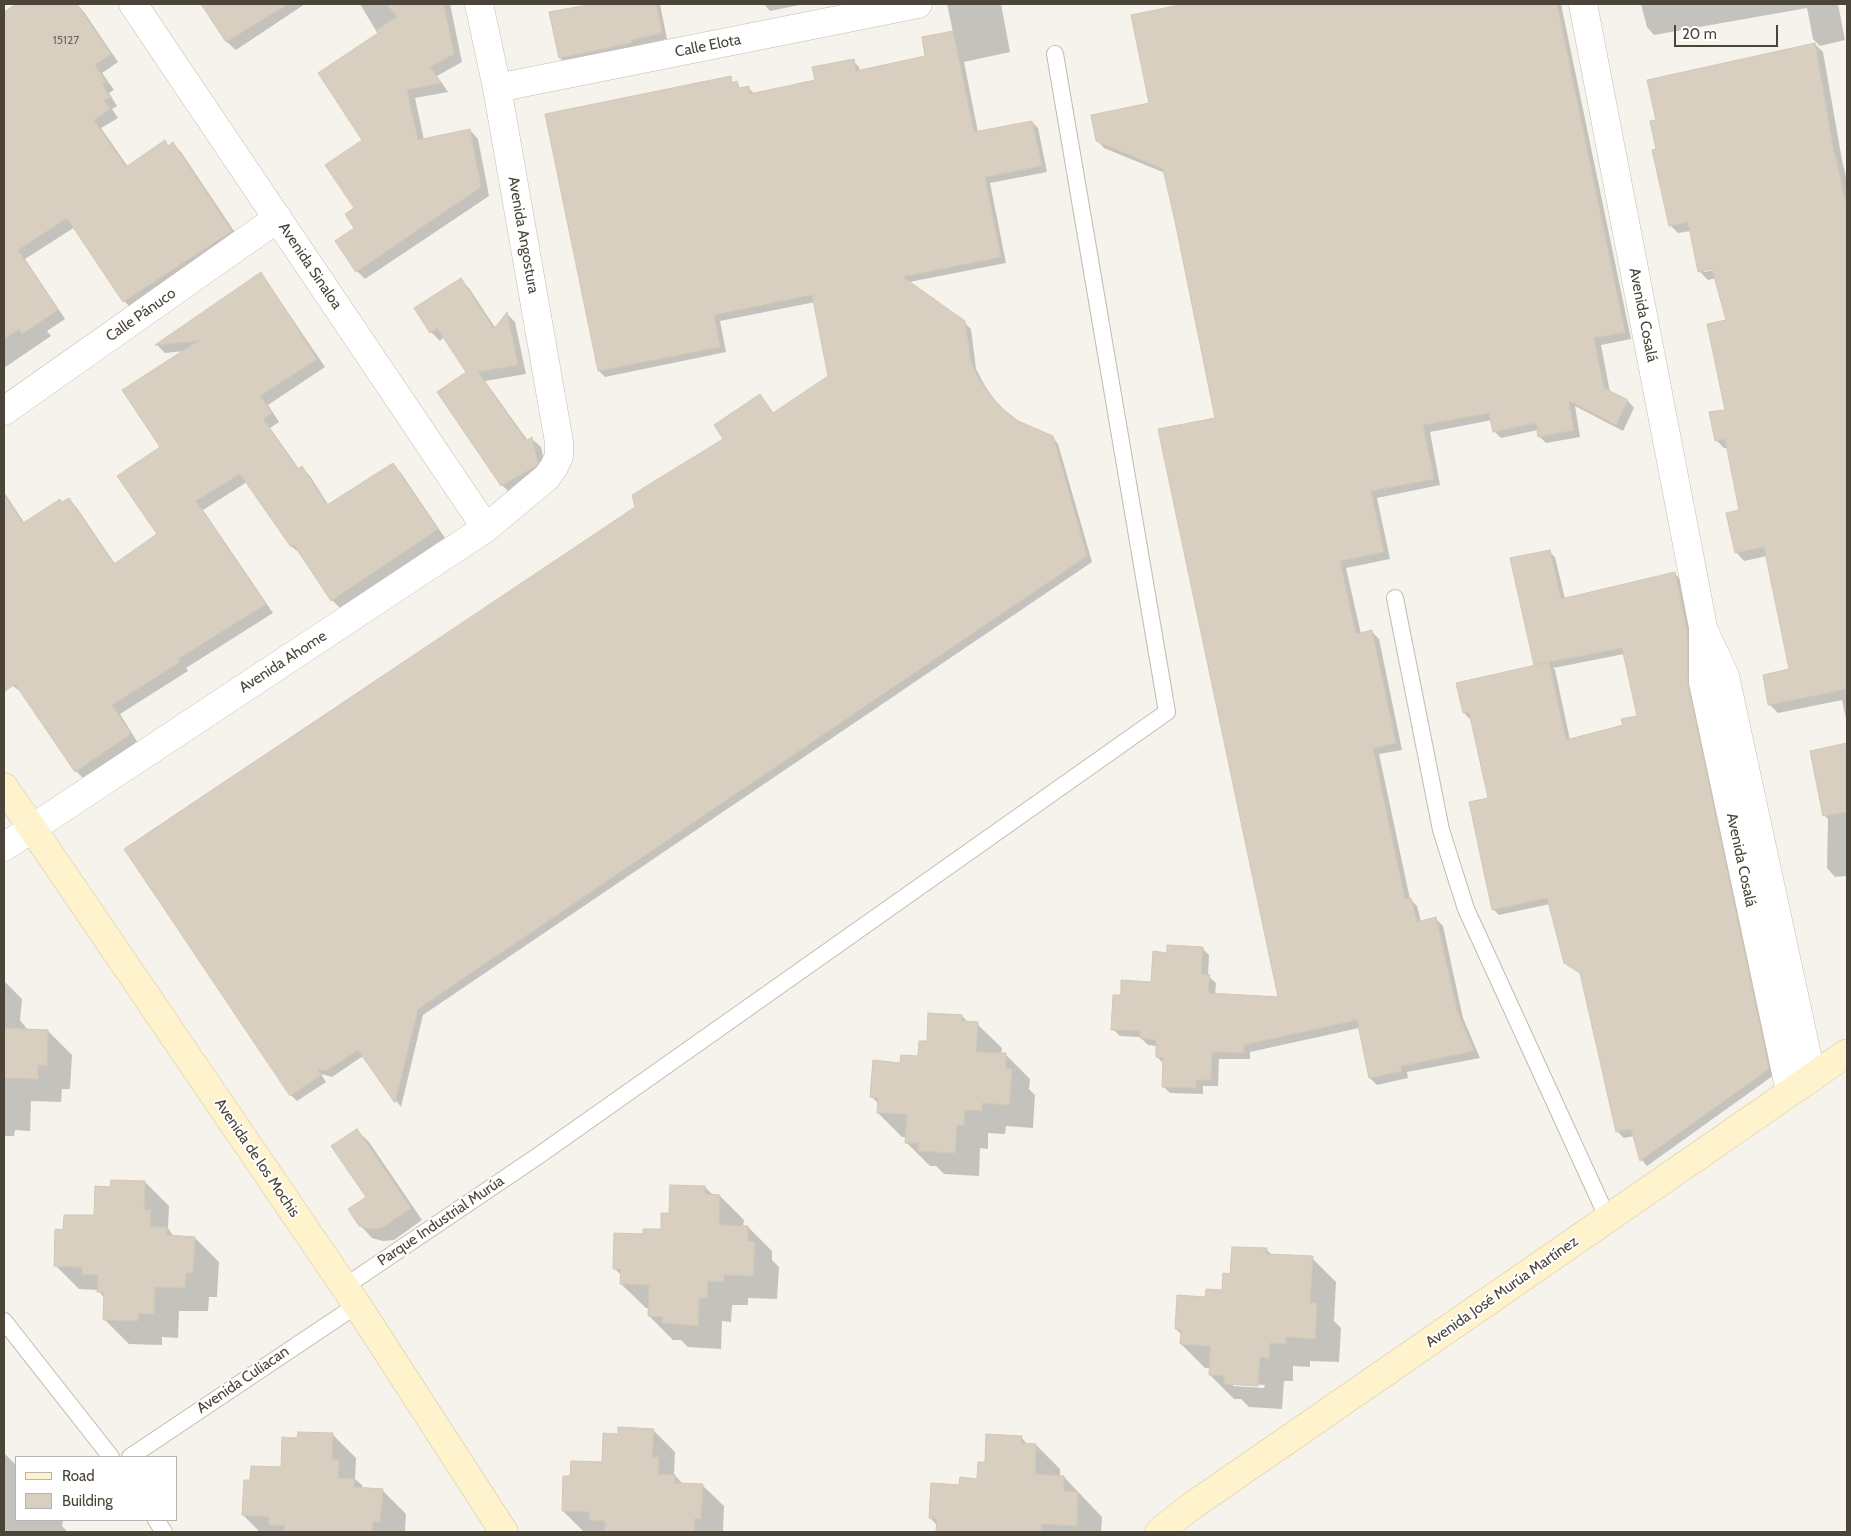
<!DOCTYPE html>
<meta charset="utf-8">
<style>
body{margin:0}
#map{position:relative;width:1851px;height:1536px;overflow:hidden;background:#f6f3ec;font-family:Cabin,sans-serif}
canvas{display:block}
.frame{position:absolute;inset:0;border:5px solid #4b4439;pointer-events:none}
.legend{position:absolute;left:15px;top:1456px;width:162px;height:65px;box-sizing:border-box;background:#fff;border:1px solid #b7b4b0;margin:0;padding:6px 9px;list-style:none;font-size:15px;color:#4b4439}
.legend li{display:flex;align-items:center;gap:10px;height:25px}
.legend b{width:25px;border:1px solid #b7b4b0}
.scale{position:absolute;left:1674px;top:25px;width:104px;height:22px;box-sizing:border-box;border:2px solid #4b4439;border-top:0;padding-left:6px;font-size:15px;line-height:18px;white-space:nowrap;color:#4b4439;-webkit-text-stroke:4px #fff;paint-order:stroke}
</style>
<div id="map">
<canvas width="1851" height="1536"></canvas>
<div class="frame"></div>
<ul class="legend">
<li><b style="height:6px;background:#fff3cd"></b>Road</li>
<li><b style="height:14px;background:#d8cfc1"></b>Building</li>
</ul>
<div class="scale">20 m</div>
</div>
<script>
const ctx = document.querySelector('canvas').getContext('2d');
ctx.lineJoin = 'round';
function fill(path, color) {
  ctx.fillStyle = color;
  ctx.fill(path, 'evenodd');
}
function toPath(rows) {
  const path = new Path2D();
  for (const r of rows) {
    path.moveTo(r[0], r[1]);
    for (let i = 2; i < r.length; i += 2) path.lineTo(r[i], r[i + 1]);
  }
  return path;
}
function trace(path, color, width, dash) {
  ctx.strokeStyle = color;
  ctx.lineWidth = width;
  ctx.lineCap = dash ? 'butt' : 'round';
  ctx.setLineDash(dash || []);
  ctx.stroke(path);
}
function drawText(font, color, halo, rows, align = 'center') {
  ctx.font = font + ' Cabin,sans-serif';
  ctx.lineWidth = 4;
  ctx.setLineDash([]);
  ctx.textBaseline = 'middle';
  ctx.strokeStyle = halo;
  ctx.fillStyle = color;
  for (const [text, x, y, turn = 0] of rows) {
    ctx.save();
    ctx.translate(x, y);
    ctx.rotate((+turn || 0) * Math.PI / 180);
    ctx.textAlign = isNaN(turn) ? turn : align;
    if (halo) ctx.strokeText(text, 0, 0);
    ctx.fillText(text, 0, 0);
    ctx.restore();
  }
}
fill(toPath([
 [18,4,65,4,68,9,76,4,84,12,118,62,102,73,114,90,109,93,117,106,112,109,118,118,101,128,128,167,165,142,169,147,173,144,181,152,240,240,132,309,124,301,75,227,25,259,65,319,47,331,51,336,4,368,4,14],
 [203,4,305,4,236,50,227,42],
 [360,4,450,4,462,62,437,76,448,92,415,98,424,140,470,130,478,139,489,196,365,279,357,271,356,208,378,34],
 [599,4,660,4,667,39,636,46,637,49,566,64,560,58,550,13],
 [764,4,804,4,770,11],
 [947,4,1001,4,1010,52,964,62,978,132,1032,122,1038,128,1047,172,990,183,1006,263,909,282,964,322,971,329,976,369,985,386,996,402,1017,422,1052,437,1058,444,1092,562,423,1015,401,1107,363,1056,332,1077,321,1074,326,1082,297,1101,291,1095,636,508,725,439,760,396,774,414,829,377,815,302,720,321,726,352,605,377,599,371,733,91,748,88,755,94,816,81,853,61,859,67,860,72,927,57,953,32],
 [1190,4,1561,4,1631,339,1601,345,1610,392,1628,401,1634,408,1623,431,1575,406,1580,437,1546,443,1540,437,1538,430,1501,438,1494,431,1492,420,1430,432,1440,485,1377,498,1390,559,1346,568,1361,634,1372,632,1379,639,1402,750,1379,754,1410,899,1417,906,1421,922,1436,919,1443,926,1463,1018,1480,1058,1407,1072,1408,1078,1377,1085,1370,1078,1359,1028,1250,1052,1250,1059,1219,1059,1218,1086,1203,1086,1203,1094,1170,1093,1163,1086,1164,1064,1157,1057,1157,1046,1148,1045,1140,1037,1120,1036,1113,1029,1122,996,1152,983,1168,954,1202,948,1209,955,1208,976,1216,983,1215,995,1279,998,1216,419,1165,173,1104,148,1097,140,1151,104,1132,16],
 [1641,4,1838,4,1845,40,1820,46,1813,39,1807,8,1654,35,1647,27],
 [1815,44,1823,52,1842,160,1847,181,1847,724,1842,700,1778,713,1769,704,1790,670,1767,556,1744,561,1736,552,1741,511,1728,448,1724,448,1716,440,1727,411,1727,321,1716,278,1708,280,1700,272,1691,231,1678,233,1670,225],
 [1718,267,1719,269,1704,272,1704,270],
 [260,274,268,283,325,367,268,405,279,422,270,428,299,469,302,468,310,476,329,506,392,465,401,473,445,538,340,608,332,600,301,554,292,547,247,482,203,510,273,613,186,668,188,671,120,714,138,743,84,779,76,771,23,693,13,686,4,671,4,640,7,637,4,632,4,492,25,524,69,500,77,508,115,564,159,534,162,448,185,351,165,353,157,345],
 [460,280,469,288,496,329,507,314,515,322,526,374,485,381,528,441,532,439,541,447,546,472,511,494,502,485,468,372,444,337,440,341,431,332],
 [1549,551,1555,557,1565,599,1674,573,1680,579,1774,1075,1647,1166,1642,1160,1634,1136,1624,1138,1618,1132,1582,975,1565,962,1550,904,1499,915,1493,909,1490,799,1472,718,1470,719,1464,713,1537,666,1535,664],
 [1624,654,1639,717,1625,726,1570,740,1555,670,1553,668],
 [1847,744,1847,876,1835,877,1827,868,1828,819,1824,815,1811,752],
 [4,981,22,999,20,1020,27,1029,48,1031,72,1055,70,1089,62,1089,61,1102,31,1101,30,1131,15,1130,14,1136,4,1136],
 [962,1016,969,1023,977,1024,1002,1048,1001,1054,1006,1055,1030,1079,1029,1089,1035,1095,1033,1128,1006,1126,1005,1134,988,1133,988,1149,980,1148,979,1176,944,1174,936,1166,930,1166,906,1142,906,1137,902,1137,878,1113,879,1104,872,1097,901,1064,919,1057,928,1043],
 [357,1130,369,1142,422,1220,394,1240,383,1241,372,1238,360,1225,367,1197],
 [145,1182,169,1206,168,1228,174,1237,195,1238,219,1262,217,1297,209,1297,208,1311,179,1311,178,1338,162,1337,162,1345,129,1344,105,1320,105,1299,98,1290,79,1289,55,1265,64,1231,95,1216,112,1188],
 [705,1187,714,1196,720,1196,744,1220,743,1227,748,1227,772,1251,772,1260,779,1267,777,1299,748,1298,748,1305,732,1305,731,1322,722,1321,721,1349,688,1347,681,1340,673,1340,649,1316,649,1308,646,1308,621,1284,622,1276,614,1268,645,1236,662,1230,670,1214],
 [1266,1249,1273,1256,1312,1258,1336,1282,1334,1321,1341,1328,1339,1362,1310,1361,1310,1367,1293,1366,1293,1381,1284,1381,1282,1409,1249,1407,1241,1399,1234,1399,1210,1375,1210,1368,1205,1368,1181,1344,1182,1335,1176,1329,1206,1299,1224,1291,1232,1275],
 [1233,1383,1265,1385,1264,1388,1233,1386],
 [653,1430,675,1452,674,1474,680,1481,683,1484,702,1485,724,1506,723,1532,584,1532,563,1511,572,1477,603,1464,619,1435],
 [332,1434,356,1458,355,1479,362,1485,362,1488,382,1490,406,1514,405,1532,260,1532,243,1515,251,1482,282,1468,299,1439],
 [1021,1437,1028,1445,1036,1445,1060,1469,1060,1477,1064,1477,1102,1517,1101,1532,937,1532,938,1526,930,1518,960,1486,978,1480,986,1464],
 [4,1453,16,1465,16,1520,63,1520,62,1526,68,1532,4,1532]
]), '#0003');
const building = toPath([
 [16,4,77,4,111,54,95,65,106,82,102,84,110,98,104,100,110,109,94,120,126,167,165,140,168,146,173,142,232,231,123,302,67,218,18,250,58,310,22,334,19,329,4,339,4,12,16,4],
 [201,4,288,4,226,42,201,4],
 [387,4,444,4,454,54,430,67,441,83,407,90,418,140,470,129,481,187,356,272,335,241,354,228,345,214,354,208,325,165,362,140,318,73,378,33,376,30,397,17,387,4],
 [593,4,656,4,662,33,631,40,632,43,559,58,549,12,593,4],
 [1184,4,1557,4,1625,332,1594,338,1604,388,1628,400,1616,425,1569,401,1574,430,1538,437,1536,423,1493,432,1489,413,1423,425,1434,479,1371,491,1384,552,1340,561,1356,634,1372,630,1396,743,1373,748,1405,899,1411,898,1417,922,1436,917,1457,1010,1474,1051,1401,1066,1402,1071,1369,1078,1357,1020,1244,1045,1244,1053,1212,1052,1211,1080,1196,1080,1196,1088,1162,1087,1163,1058,1156,1057,1156,1040,1140,1038,1140,1031,1111,1030,1113,995,1121,995,1121,980,1151,982,1153,951,1167,953,1167,945,1203,947,1201,974,1210,975,1208,993,1278,997,1158,429,1215,418,1175,221,1163,169,1096,141,1091,115,1149,103,1131,15,1184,4],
 [953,31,974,132,1032,121,1042,166,985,177,1001,257,903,277,965,321,971,362,979,379,990,395,1003,409,1018,421,1053,436,1087,556,418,1009,395,1103,358,1050,326,1071,317,1069,321,1075,290,1096,124,849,635,507,632,495,723,439,714,425,760,394,773,413,828,376,812,295,714,315,720,347,598,371,545,114,731,76,732,83,737,81,739,88,749,86,750,94,815,80,812,67,854,59,856,71,925,56,922,37,953,31],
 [1815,43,1834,153,1835,153,1847,208,1847,689,1768,705,1763,675,1789,669,1764,547,1735,553,1726,513,1739,510,1725,439,1715,441,1709,412,1725,410,1707,324,1726,320,1712,269,1698,272,1688,222,1669,226,1652,150,1656,149,1650,121,1656,120,1647,80,1815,43],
 [261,272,317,359,260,396,272,413,263,419,298,469,302,466,327,505,393,463,438,529,331,601,294,545,291,547,240,474,196,501,266,604,178,659,180,662,112,705,131,734,75,772,15,684,4,692,4,494,23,523,60,499,62,502,69,498,114,564,157,534,117,476,160,447,122,390,198,341,155,345,261,272],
 [461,278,494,329,507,312,518,365,478,372,526,441,532,437,538,463,536,466,501,486,437,392,466,372,437,328,430,333,414,308,461,278],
 [1550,550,1561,599,1675,572,1687,632,1688,685,1769,1069,1640,1161,1631,1129,1616,1132,1580,973,1564,963,1547,898,1492,910,1469,802,1488,798,1469,712,1463,713,1456,683,1549,662,1566,740,1623,725,1621,719,1637,716,1622,648,1534,665,1510,558,1550,550],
 [1847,743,1847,812,1823,816,1810,751,1847,743],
 [928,1013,962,1015,962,1021,978,1022,976,1052,1006,1053,1006,1069,1012,1069,1009,1105,982,1103,982,1111,965,1110,964,1125,957,1125,955,1153,918,1151,919,1143,905,1143,907,1114,877,1113,878,1098,870,1097,873,1060,900,1063,901,1055,918,1056,919,1041,927,1041,928,1013],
 [4,1028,48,1030,47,1066,38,1065,38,1079,4,1078,4,1028],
 [357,1129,411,1208,382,1228,370,1229,359,1226,348,1209,366,1197,331,1146,357,1129],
 [111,1180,145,1181,144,1210,151,1210,150,1227,167,1227,167,1235,195,1237,193,1273,186,1273,185,1288,155,1287,154,1314,139,1313,138,1321,103,1320,104,1292,97,1292,98,1275,82,1274,82,1267,54,1266,55,1229,63,1230,64,1215,94,1215,95,1186,110,1187,111,1180],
 [670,1185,705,1186,705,1194,720,1195,719,1225,748,1226,748,1241,755,1242,753,1276,724,1275,724,1282,708,1281,707,1298,699,1298,698,1326,662,1323,663,1317,648,1316,649,1285,620,1284,621,1269,613,1269,614,1233,643,1234,643,1229,661,1229,661,1213,669,1213,670,1185],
 [1232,1247,1267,1248,1266,1254,1313,1256,1310,1303,1317,1303,1315,1339,1286,1337,1286,1344,1270,1343,1269,1358,1260,1357,1258,1386,1224,1384,1224,1376,1209,1375,1210,1346,1180,1344,1181,1330,1175,1329,1177,1295,1205,1297,1206,1289,1222,1290,1223,1273,1230,1274,1232,1247],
 [618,1427,654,1429,652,1457,659,1457,658,1474,675,1475,675,1483,703,1484,701,1519,694,1519,694,1532,605,1532,605,1521,589,1520,589,1512,562,1511,563,1476,570,1476,571,1461,602,1462,603,1433,618,1434,618,1427],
 [298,1432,333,1433,332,1460,339,1460,338,1478,355,1479,354,1487,383,1489,380,1522,373,1522,372,1532,284,1532,285,1525,269,1525,269,1517,242,1515,244,1480,250,1480,251,1466,281,1467,282,1437,297,1438,298,1432],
 [986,1434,1022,1436,1021,1443,1036,1444,1035,1474,1064,1476,1064,1491,1078,1492,1077,1526,1041,1524,1041,1532,936,1532,937,1519,929,1518,931,1483,959,1485,960,1477,977,1479,978,1462,985,1462,986,1434]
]);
fill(building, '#d8cfc1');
trace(building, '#d3c7b4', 1);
const lane = toPath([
 [1395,598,1441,830,1466,909,1608,1219],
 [344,1287,538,1156,1167,712,1055,54],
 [4,1321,111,1457],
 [130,1457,357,1305],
 [156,1520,164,1532]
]);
const street = toPath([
 [133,4,486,528],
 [1583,4,1703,627,1703,682,1790,1092],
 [497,88,918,4],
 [4,411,278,218],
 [1706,635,1725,676,1812,1078],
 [4,847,486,528,547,477,554,467,559,456,559,442,497,88,479,4]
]);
const secondary = toPath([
 [4,787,357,1305,504,1532],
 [1159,1532,1189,1508,1847,1053]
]);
trace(lane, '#c2bbae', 18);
trace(street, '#c2bbae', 29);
trace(secondary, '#d6c79b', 29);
trace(lane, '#fff', 16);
trace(street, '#fff', 28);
trace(secondary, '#fff3cd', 28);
drawText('12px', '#6e675b', null, [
 ["15127",66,40]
]);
drawText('15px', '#4b4439', '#fff', [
 ["Calle Elota",708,46,-11],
 ["Avenida Angostura",523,235,80],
 ["Avenida Sinaloa",310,266,56],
 ["Calle Pánuco",141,315,-35],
 ["Avenida Cosalá",1643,315,79],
 ["Avenida Ahome",283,662,-33],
 ["Avenida Cosalá",1741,860,78],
 ["Avenida de los Mochis",257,1158,56],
 ["Parque Industrial Murúa",441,1221,-34],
 ["Avenida José Murúa Martínez",1502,1292,-35],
 ["Avenida Culiacan",243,1380,-34]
]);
</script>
